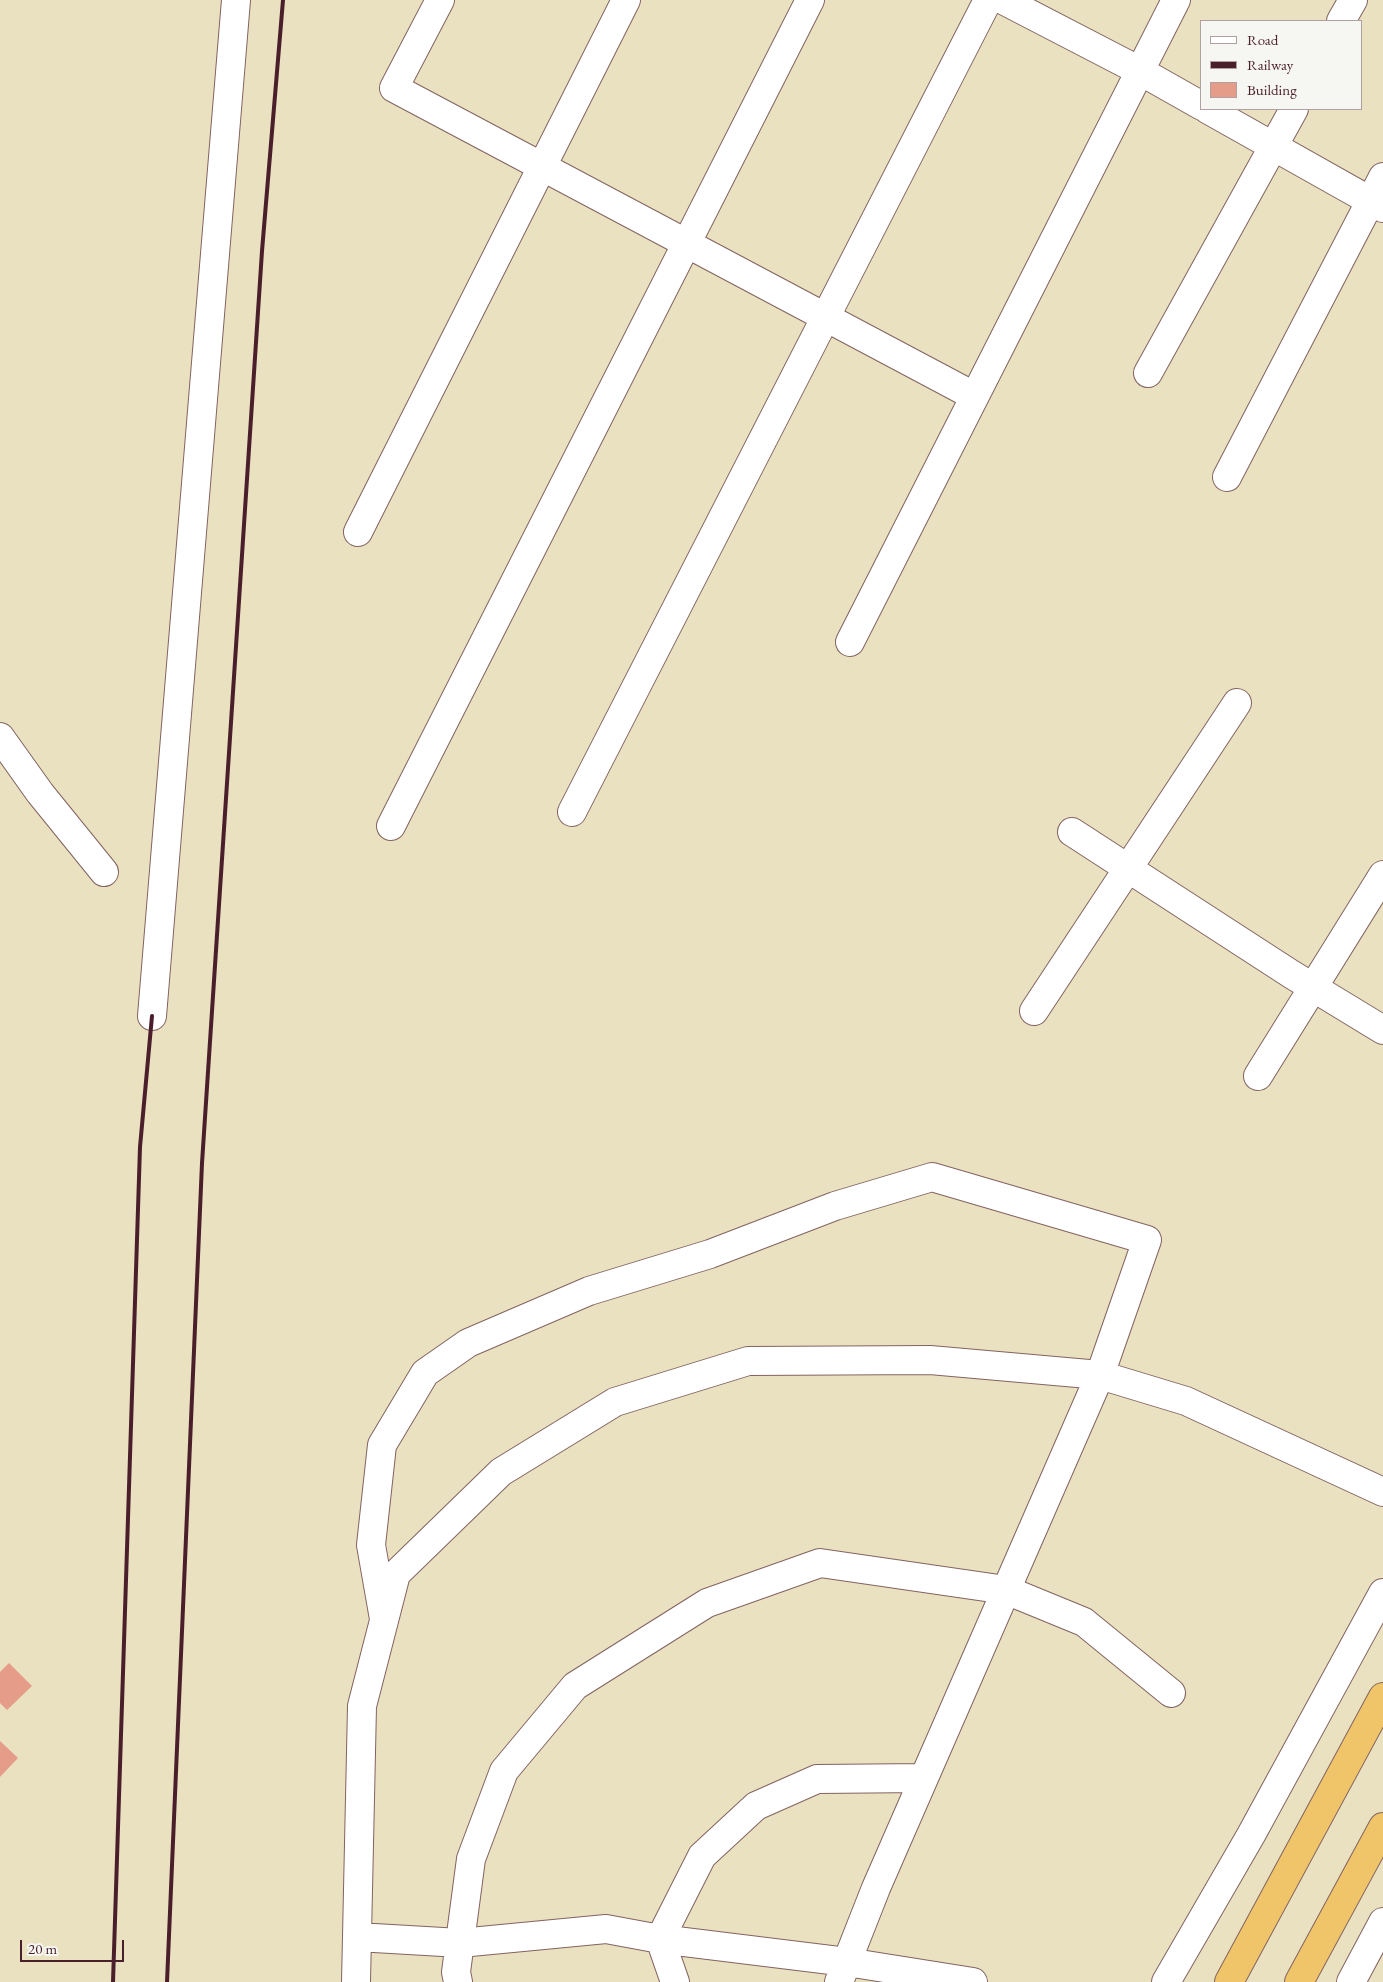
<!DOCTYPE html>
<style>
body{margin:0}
#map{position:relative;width:1383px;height:1982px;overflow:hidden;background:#eae1c1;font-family:"EB Garamond",serif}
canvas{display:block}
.legend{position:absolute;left:1200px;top:20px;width:162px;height:90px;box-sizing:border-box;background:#f6f6f2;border:1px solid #b1a0a2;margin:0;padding:6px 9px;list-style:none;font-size:15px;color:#4a1f2b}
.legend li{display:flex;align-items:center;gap:10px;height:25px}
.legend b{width:25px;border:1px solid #b1a0a2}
.scale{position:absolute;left:20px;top:1940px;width:104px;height:22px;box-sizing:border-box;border:2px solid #4a1f2b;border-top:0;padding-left:6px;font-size:15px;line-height:18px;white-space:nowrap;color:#4a1f2b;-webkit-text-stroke:4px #f6f6f2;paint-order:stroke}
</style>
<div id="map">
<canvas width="1383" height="1982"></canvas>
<ul class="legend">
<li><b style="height:6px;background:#fff"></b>Road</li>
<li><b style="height:6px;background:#4a1f2b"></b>Railway</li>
<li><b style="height:14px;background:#e59c88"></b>Building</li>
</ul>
<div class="scale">20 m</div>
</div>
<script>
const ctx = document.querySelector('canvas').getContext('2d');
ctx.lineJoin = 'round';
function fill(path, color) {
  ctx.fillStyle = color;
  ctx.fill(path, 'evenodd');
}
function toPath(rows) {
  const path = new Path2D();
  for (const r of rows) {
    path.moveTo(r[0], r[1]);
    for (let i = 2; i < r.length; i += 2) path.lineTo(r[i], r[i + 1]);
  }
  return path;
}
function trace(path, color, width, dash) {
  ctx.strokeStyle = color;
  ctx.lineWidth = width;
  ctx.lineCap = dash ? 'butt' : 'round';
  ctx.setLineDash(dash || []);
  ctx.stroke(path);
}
fill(toPath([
 [9,1663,32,1686,7,1710,0,1703,0,1672],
 [0,1741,18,1758,0,1777]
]), '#e59c88');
const minor = toPath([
 [440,0,394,88,974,396],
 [1003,0,1140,71,1202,106],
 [1341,21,1353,0],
 [1207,109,1383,208],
 [1148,373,1294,109],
 [1227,477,1383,177],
 [358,532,626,0],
 [850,642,1176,0],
 [0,737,40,793,104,872],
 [572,812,988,0],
 [391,826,810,0],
 [1072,832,1291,974,1383,1030],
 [1034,1011,1237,703],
 [152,1016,236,0],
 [1258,1076,1383,875],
 [357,1937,460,1943,606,1929,660,1939,847,1962,973,1982],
 [356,1982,362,1706,396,1574,501,1472,615,1402,748,1361,930,1360,1100,1375,1147,1240,932,1177,835,1206,710,1254,589,1291,468,1343,425,1373,382,1445,371,1545,384,1619],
 [458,1982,456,1972,471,1859,504,1771,575,1686,707,1603,820,1563,1006,1590,1084,1622,1171,1693],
 [675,1982,660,1939,702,1856,756,1806,817,1779,924,1778],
 [839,1982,876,1888,1100,1375,1186,1401,1383,1492]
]);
const tertiary = toPath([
 [1166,1982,1251,1835,1383,1593],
 [1351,1982,1383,1922]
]);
const trunk = toPath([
 [1229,1982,1383,1697],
 [1299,1982,1383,1827]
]);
trace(minor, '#826360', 30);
trace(tertiary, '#826360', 30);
trace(trunk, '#826360', 30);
trace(minor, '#fff', 28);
trace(tertiary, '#fff', 28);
trace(trunk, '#f0c469', 28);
trace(toPath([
 [113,1982,140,1147,152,1016],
 [167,1982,202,1163,262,251,283,0]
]), '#4a1f2b', 4);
</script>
